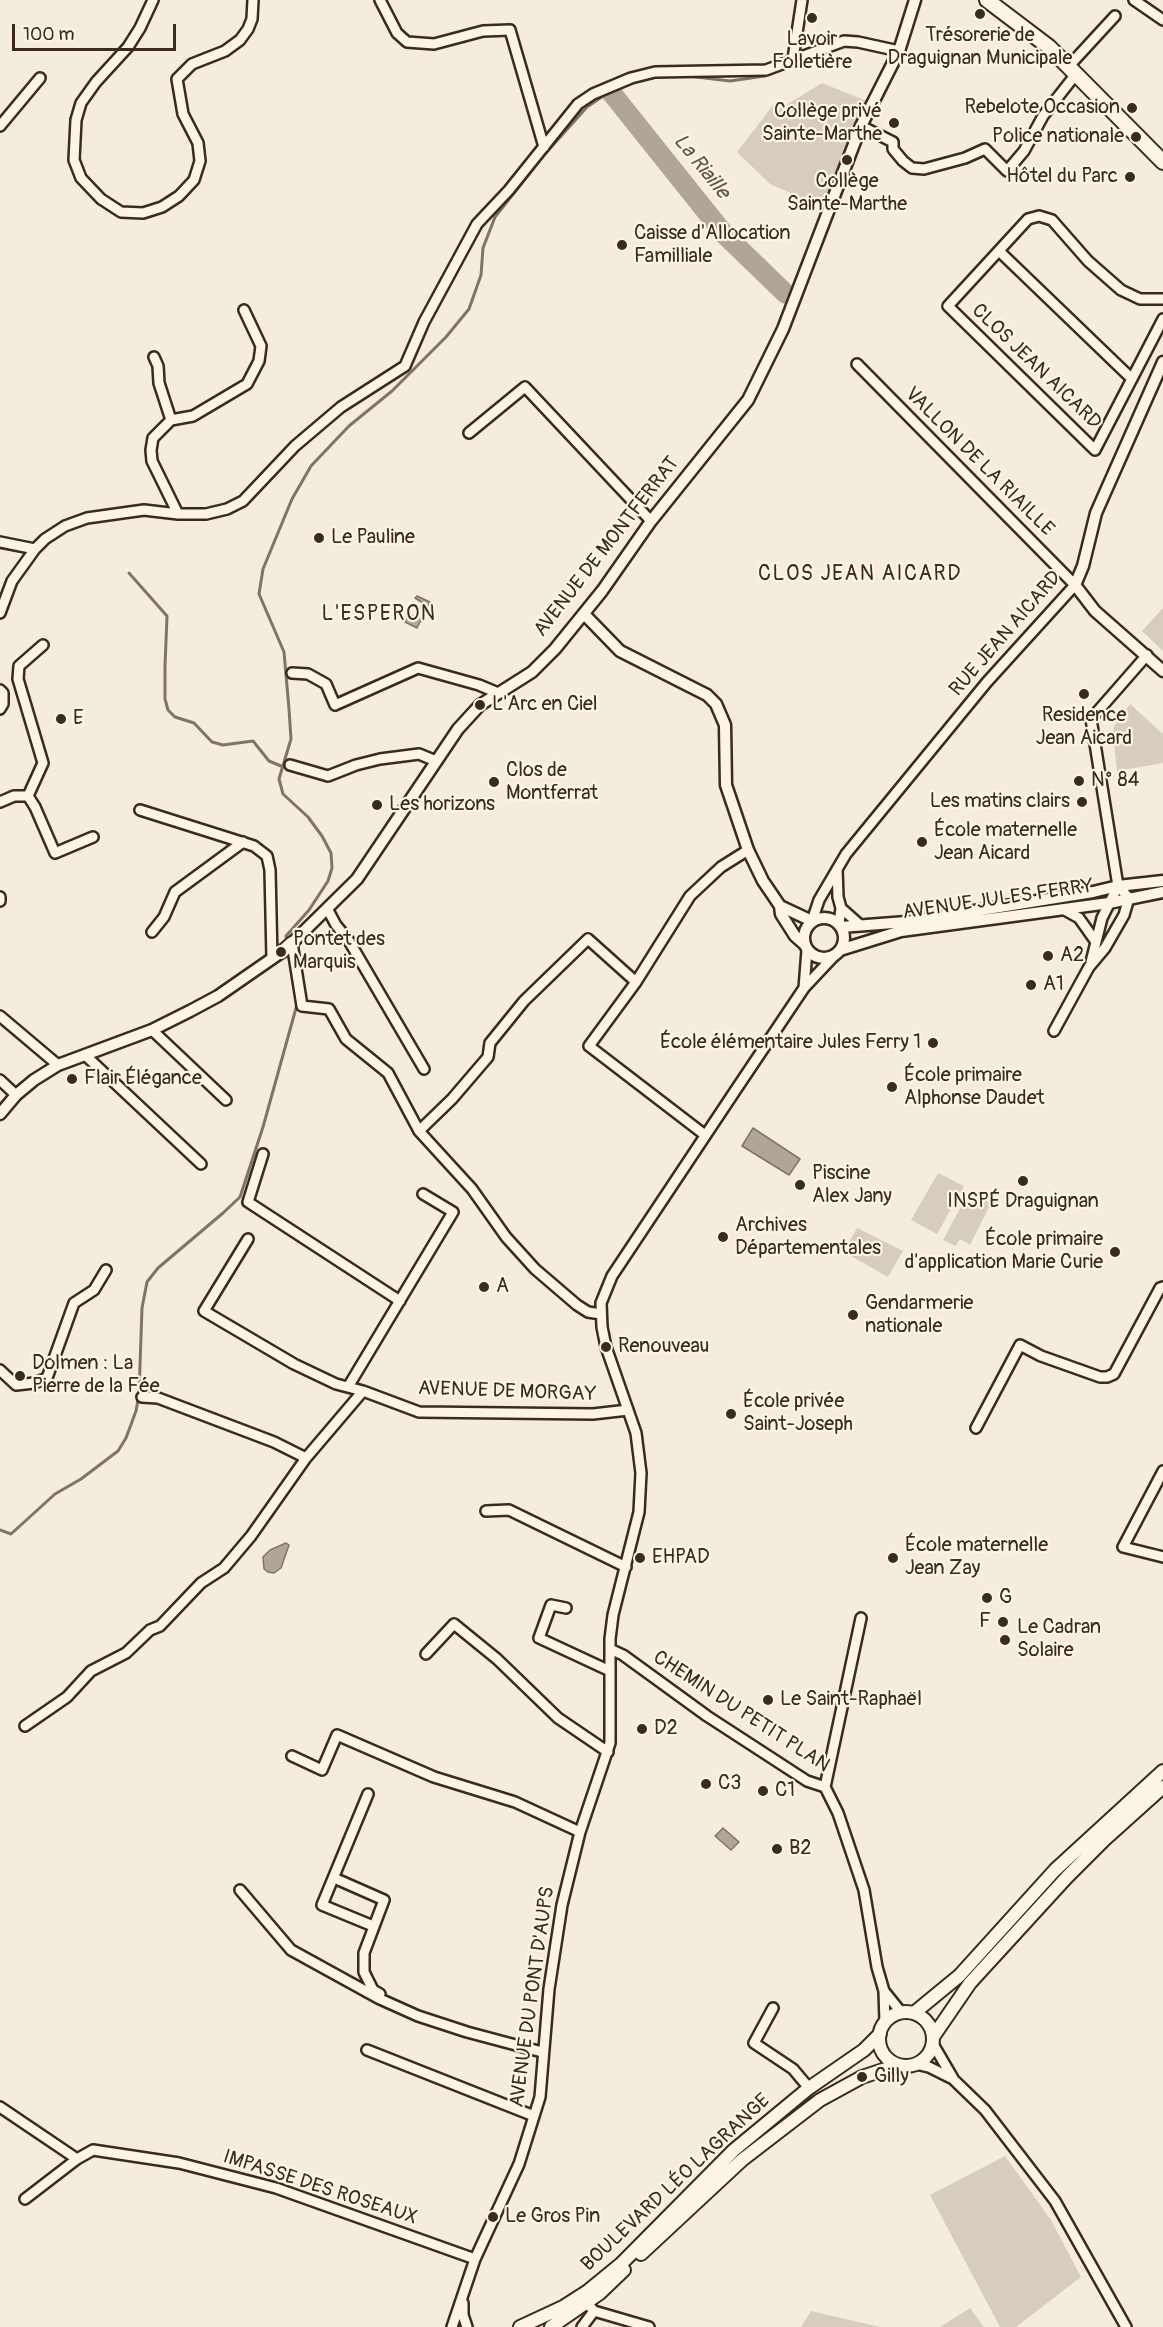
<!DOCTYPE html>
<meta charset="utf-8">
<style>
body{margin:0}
#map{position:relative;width:1163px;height:2327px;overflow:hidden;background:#f4eddd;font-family:Pangolin,sans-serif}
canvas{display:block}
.scale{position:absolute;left:12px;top:24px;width:164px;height:27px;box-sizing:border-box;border:3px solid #3b2a1e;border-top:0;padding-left:8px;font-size:18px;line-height:21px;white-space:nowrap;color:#3b2a1e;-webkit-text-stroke:4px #fcf5e5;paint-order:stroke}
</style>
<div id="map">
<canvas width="1163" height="2327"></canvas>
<div class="scale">100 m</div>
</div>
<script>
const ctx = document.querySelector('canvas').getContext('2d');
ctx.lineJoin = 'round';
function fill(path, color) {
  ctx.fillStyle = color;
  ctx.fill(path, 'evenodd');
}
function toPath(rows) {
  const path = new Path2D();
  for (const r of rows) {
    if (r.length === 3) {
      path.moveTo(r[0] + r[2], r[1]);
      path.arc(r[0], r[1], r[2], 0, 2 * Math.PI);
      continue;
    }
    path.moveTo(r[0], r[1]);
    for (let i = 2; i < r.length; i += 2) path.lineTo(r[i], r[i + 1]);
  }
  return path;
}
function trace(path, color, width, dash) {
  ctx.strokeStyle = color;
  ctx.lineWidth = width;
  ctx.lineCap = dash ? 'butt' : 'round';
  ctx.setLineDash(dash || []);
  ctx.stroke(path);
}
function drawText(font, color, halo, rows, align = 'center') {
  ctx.font = font + ' Pangolin,sans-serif';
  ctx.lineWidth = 4.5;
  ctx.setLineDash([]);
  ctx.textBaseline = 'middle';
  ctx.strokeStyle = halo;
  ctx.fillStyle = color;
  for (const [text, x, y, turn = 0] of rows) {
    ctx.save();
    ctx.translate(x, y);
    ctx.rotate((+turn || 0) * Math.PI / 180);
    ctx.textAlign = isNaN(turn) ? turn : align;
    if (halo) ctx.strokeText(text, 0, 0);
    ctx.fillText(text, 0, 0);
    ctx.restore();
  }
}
fill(toPath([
 [822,83,867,101,825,208,770,184,737,152,774,104,778,110],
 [1163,608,1163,651,1142,631],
 [1130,704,1163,734,1163,763,1117,771,1113,733,1114,726],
 [938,1173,964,1186,937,1234,911,1220],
 [970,1190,991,1203,970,1245,960,1239,956,1246,943,1240],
 [857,1228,903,1251,888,1277,844,1252],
 [1005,2156,1051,2220,1081,2277,1016,2327,1000,2327,930,2195],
 [970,2308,984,2327,940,2327],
 [811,2311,880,2327,801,2327]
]), '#d6cdbd');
const water = toPath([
 [417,596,430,602,417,628,405,622,409,614,415,617,423,603,415,598,417,596],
 [753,1128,800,1159,789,1175,742,1146,753,1128],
 [286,1543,289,1545,281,1568,274,1573,268,1572,264,1569,263,1557,270,1550,286,1543],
 [723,1828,739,1842,731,1850,715,1836,723,1828]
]);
fill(water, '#b0a596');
trace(water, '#817466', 1.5);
trace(toPath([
 [688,76,730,81,765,76],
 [649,78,673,76],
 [618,88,643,79],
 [129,573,167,616,165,666,165,699,168,710,175,717,194,723,212,742,223,745,253,741,269,761,281,766],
 [287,941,286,936,309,910,328,881,332,868,331,853,322,836,308,817,283,794,279,779,291,739,289,709,284,652,259,594,263,569,292,499,311,466,349,426,392,391,446,337,469,309,481,275,483,248,495,217,545,154,587,107,609,92],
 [0,1530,11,1534,55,1494,81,1479,118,1451,126,1438,136,1411,139,1394,142,1308,147,1282,158,1268,223,1213,240,1197,263,1127,298,1001]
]), '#817466', 3);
trace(toPath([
 [610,91,725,235,786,294]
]), '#b0a596', 20);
const minor = toPath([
 [153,0,140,28,128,47,96,82,81,103,76,120,74,160,81,178,101,199,121,212,143,213,162,207,179,196,194,180,200,161,198,143,183,114,177,79,192,64,225,51,240,40,248,29,252,19,253,0],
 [380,0,397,33,407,42,434,44,483,31,510,30,544,147],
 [1134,0,1163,20],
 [793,59,802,0],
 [1069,66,1115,16],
 [0,126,40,78],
 [861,126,893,142,893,149,903,161,912,168,924,169,965,158,985,149,1007,171,1024,151,1043,116,1076,74],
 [999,251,1132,379],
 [1163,299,1140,299,1121,290,1088,261,1052,220,1039,216,1028,219,948,306,1095,450,1163,319],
 [154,357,158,366,159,383,171,420,153,438,151,450,152,461,178,514],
 [171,420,193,416,247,384,259,361,261,346,244,310],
 [469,433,525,387,651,521],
 [0,542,35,549,45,539,65,526,87,518,144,510,178,514,206,514,227,509,243,501,295,446,341,407,405,366,424,322,477,224,509,190,578,104,593,94,631,78,655,72,766,70,844,41,858,42,899,51],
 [0,613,12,581,35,549],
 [292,673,308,674,326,684,335,705,418,668,479,685,498,693],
 [0,690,3,693,3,704,0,709],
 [290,765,328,776,356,765,380,759,419,754,436,761],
 [28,796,43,763,18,679,19,666,43,645],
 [0,802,14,796,28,796,35,807,55,853,93,837],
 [140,810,254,846,267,856,270,870,272,959],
 [837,869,838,897,841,908,839,924],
 [1118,886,1091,719,1147,655],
 [0,897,0,901],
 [841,908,859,924],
 [1063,909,1079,918,1096,942],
 [328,910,336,925,349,941,424,1069],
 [812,921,819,900,846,854,987,682,1075,585,857,364],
 [152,932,164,917,175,892,243,842],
 [292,943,302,1006,329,1009,346,1039,388,1073,419,1131,472,1189,506,1237,535,1269,577,1305,588,1312,601,1314],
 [1091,962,1102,918,1118,886],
 [804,988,807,950],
 [0,1016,58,1065],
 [152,1030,226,1100],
 [1054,1031,1089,967,1105,948,1124,915,1129,898,1118,886],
 [85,1055,201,1164],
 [0,1080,16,1095],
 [419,1131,452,1099,488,1057,490,1043,524,1001,588,939,636,982],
 [705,1135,589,1046,636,982,690,896,721,867,748,850],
 [263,1154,248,1202,400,1301],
 [248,1239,204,1311,294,1364,336,1384,363,1391],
 [0,1370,16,1385,34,1383,47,1378,74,1303,94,1290,106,1270],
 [348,1387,453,1212,423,1194],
 [142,1397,158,1398,274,1442,306,1458,363,1391,419,1412,593,1414,628,1410],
 [976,1428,1020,1345,1041,1356,1100,1377,1107,1377,1114,1374,1160,1288,1163,1287],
 [1163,1471,1123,1547,1163,1557],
 [486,1511,509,1510,626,1567],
 [566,1608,551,1605,539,1638,610,1671],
 [610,1649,623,1655,707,1716,807,1781,825,1787,838,1813,864,1890,877,1967,884,1991,885,2022],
 [426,1654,454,1624,497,1659,558,1718,608,1752],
 [25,1726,67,1697,91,1671,126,1653,150,1630,160,1626,201,1583,224,1568,251,1536,306,1458],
 [292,1756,322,1770,337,1735,434,1777,515,1802,580,1832],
 [825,1787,861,1618],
 [368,1794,322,1905,373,1926],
 [334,1878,384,1900,364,1953,364,1972,373,1990,380,1994],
 [240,1890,291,1950,380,1999,418,2016,467,2032,542,2052],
 [884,1991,901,2012],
 [773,2008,754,2043,793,2069,809,2088],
 [933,2044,954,2080,985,2110,1055,2201,1126,2327],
 [367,2050,534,2116],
 [916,2064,929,2067,951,2078],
 [0,2107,77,2159],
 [25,2199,77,2159,93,2150,179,2163,276,2188,475,2259],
 [586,2302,594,2311,649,2327],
 [463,2303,463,2315,467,2327],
 [452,2327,475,2259,519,2164,540,2097,549,1989,562,1905,580,1832,610,1743,610,1639,613,1615,639,1512,641,1473,636,1433,606,1347,602,1327,601,1303,612,1276,735,1091,804,988,835,955],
 [582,2327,594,2311]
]);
const tertiary = toPath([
 [1163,362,1096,513,1083,566,1075,585,1095,611,1163,671],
 [584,614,620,651,707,695,716,704,725,725,726,785,748,850,763,881,780,906,781,914,795,936,804,944],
 [780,906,812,921],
 [824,938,20],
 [841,927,906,922,1093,892,1118,886,1163,881],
 [292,943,357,879,458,729,480,705,532,672,555,649,602,591,651,521,748,400,783,329,861,126,899,51,915,0],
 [840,950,901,931,1109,903,1163,892],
 [0,1114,16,1095,34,1080,58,1065,152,1030,190,1011,218,996,283,951]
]);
const secondary = toPath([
 [283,951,292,943],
 [906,2039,27],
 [914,2013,959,1976,1055,1870,1163,1771],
 [933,2037,970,1983,1067,1877,1104,1840,1163,1787],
 [641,2254,742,2160,820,2100,862,2077,898,2065],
 [520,2327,563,2307,588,2291,621,2264,734,2150,809,2088,864,2050,880,2034],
 [551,2327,600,2293,624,2270]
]);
const primary = toPath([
 [987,0,1049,47,1163,162]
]);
trace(minor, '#3b2a1e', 14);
trace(tertiary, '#3b2a1e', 15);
trace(secondary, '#3b2a1e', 16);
trace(primary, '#3b2a1e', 18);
trace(minor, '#fcf5e5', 9);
trace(tertiary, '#fcf5e5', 10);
trace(secondary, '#fcf5e5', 12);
trace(primary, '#fcf5e5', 14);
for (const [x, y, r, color] of [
 [980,14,6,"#3b2a1e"],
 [812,18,6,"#3b2a1e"],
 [1132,108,6,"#3b2a1e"],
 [894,123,6,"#3b2a1e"],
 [1136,137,6,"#3b2a1e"],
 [847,160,6,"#3b2a1e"],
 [1130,177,6,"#3b2a1e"],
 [622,245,6,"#3b2a1e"],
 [319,538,6,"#3b2a1e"],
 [1084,694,6,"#3b2a1e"],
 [480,705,6,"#3b2a1e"],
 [61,719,6,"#3b2a1e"],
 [1079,781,6,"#3b2a1e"],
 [494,782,6,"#3b2a1e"],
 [1082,802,6,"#3b2a1e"],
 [377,805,6,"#3b2a1e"],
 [922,842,6,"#3b2a1e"],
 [281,952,6,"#3b2a1e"],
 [1048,956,6,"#3b2a1e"],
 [1031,985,6,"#3b2a1e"],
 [933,1043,6,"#3b2a1e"],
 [72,1079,6,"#3b2a1e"],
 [892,1087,6,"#3b2a1e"],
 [1023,1181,6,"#3b2a1e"],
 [800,1185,6,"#3b2a1e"],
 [723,1237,6,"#3b2a1e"],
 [1115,1252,6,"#3b2a1e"],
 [484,1287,6,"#3b2a1e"],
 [853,1315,6,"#3b2a1e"],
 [606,1347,6,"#3b2a1e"],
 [20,1376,6,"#3b2a1e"],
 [731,1414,6,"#3b2a1e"],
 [640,1558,6,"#3b2a1e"],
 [893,1558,6,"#3b2a1e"],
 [987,1598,6,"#3b2a1e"],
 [1003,1622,6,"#3b2a1e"],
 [1005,1640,6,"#3b2a1e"],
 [768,1700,6,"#3b2a1e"],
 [642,1729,6,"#3b2a1e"],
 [706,1784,6,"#3b2a1e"],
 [763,1791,6,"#3b2a1e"],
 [777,1849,6,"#3b2a1e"],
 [862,2077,6,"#3b2a1e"],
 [493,2217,6,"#3b2a1e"]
]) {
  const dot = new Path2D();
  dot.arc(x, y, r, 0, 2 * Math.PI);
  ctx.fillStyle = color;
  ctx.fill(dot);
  trace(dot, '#fcf5e5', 2);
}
drawText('20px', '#3b2a1e', '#fcf5e5', [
 ["Trésorerie de",980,36,"center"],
 ["Draguignan Municipale",980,59,"center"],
 ["Lavoir",812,40,"center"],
 ["Folletière",812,63,"center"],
 ["Rebelote Occasion",1120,108,"right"],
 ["Collège privé",882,112,"right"],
 ["Sainte-Marthe",882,135,"right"],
 ["Police nationale",1124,137,"right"],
 ["Hôtel du Parc",1118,177,"right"],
 ["Collège",847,182,"center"],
 ["Sainte-Marthe",847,205,"center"],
 ["Caisse d'Allocation",634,234],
 ["Familliale",634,257],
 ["Le Pauline",331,538],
 ["L'Arc en Ciel",492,705],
 ["Residence",1084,716,"center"],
 ["Jean Aicard",1084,739,"center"],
 ["E",73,719],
 ["Clos de",506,771],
 ["Montferrat",506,794],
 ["N° 84",1091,781],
 ["Les matins clairs",1070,802,"right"],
 ["Les horizons",389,805],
 ["École maternelle",934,831],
 ["Jean Aicard",934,854],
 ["Pontet des",293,940],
 ["Marquis",293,963],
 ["A2",1060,956],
 ["A1",1043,985],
 ["École élémentaire Jules Ferry 1",921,1043,"right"],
 ["École primaire",904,1076],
 ["Alphonse Daudet",904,1099],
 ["Flair Élégance",84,1079],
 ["Piscine",812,1174],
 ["Alex Jany",812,1197],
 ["INSPÉ Draguignan",1023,1202,"center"],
 ["Archives",735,1226],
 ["Départementales",735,1249],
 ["École primaire",1103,1240,"right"],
 ["d'application Marie Curie",1103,1263,"right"],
 ["A",496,1287],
 ["Gendarmerie",865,1304],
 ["nationale",865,1327],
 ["Renouveau",618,1347],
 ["Dolmen : La",32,1364],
 ["Pierre de la Fée",32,1387],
 ["École privée",743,1402],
 ["Saint-Joseph",743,1425],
 ["École maternelle",905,1546],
 ["Jean Zay",905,1569],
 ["EHPAD",652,1558],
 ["G",999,1598],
 ["F",991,1622,"right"],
 ["Le Cadran",1017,1628],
 ["Solaire",1017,1651],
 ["Le Saint-Raphaël",780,1700],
 ["D2",654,1729],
 ["C3",718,1784],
 ["C1",775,1791],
 ["B2",789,1849],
 ["Gilly",874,2077],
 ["Le Gros Pin",505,2217]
], 'left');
drawText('20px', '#3b2a1e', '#fcf5e5', [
 ["CLOS JEAN AICARD",1036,367,44],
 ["VALLON DE LA RIAILLE",979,462,45],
 ["AVENUE DE MONTFERRAT",607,547,-52],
 ["RUE JEAN AICARD",1006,634,-49],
 ["AVENUE JULES FERRY",998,900,-8],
 ["AVENUE DE MORGAY",507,1392,2],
 ["CHEMIN DU PETIT PLAN",741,1712,33],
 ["AVENUE DU PONT D'AUPS",533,1997,-82],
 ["BOULEVARD LÉO LAGRANGE",676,2183,-43],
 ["IMPASSE DES ROSEAUX",320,2188,18]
]);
drawText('italic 21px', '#645548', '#fcf5e5', [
 ["La Riaille",701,167,51]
]);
ctx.letterSpacing = '1.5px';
drawText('21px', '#3b2a1e', '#fcf5e5', [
 ["CLOS JEAN AICARD",860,575],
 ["L'ESPERON",379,615]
]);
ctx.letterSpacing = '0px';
</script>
